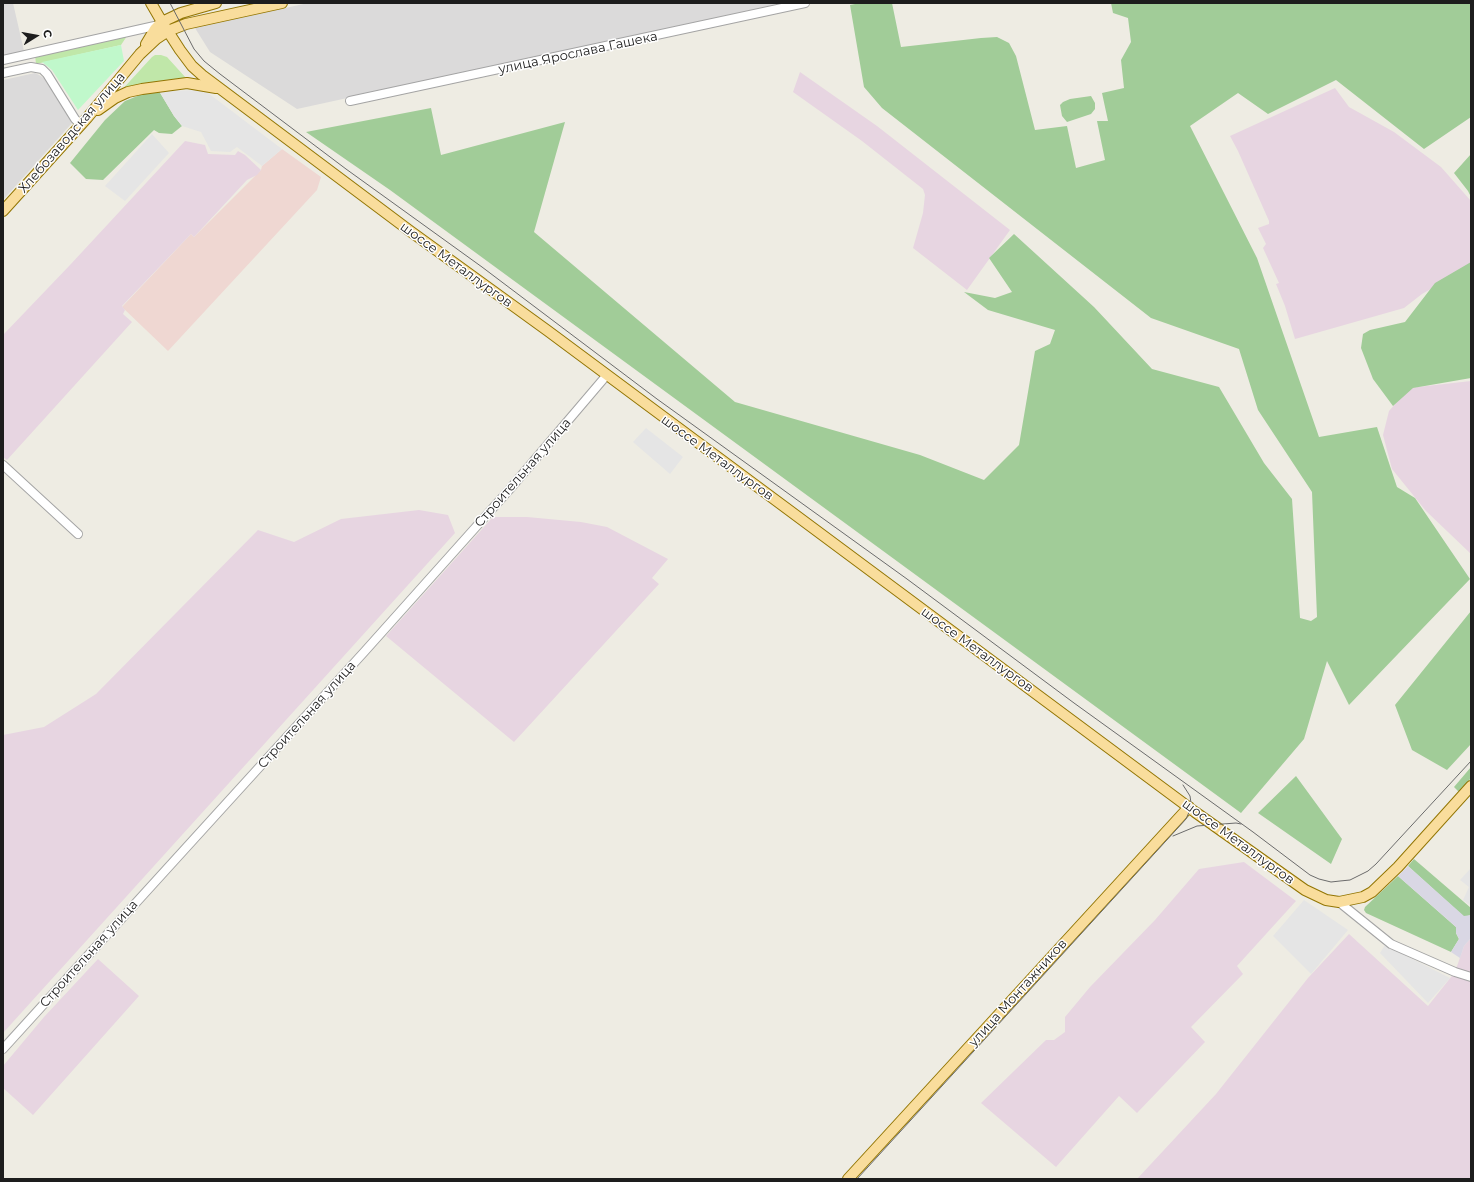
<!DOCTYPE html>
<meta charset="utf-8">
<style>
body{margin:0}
#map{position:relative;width:1474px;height:1182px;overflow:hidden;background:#eeece3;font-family:Montserrat,sans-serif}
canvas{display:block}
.frame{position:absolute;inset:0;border:4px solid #1d1d1d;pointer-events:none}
.north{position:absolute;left:16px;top:16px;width:40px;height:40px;-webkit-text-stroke:3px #fff;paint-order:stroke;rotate:79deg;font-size:11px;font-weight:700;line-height:16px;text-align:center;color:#1d1d1d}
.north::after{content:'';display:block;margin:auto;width:14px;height:18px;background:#1d1d1d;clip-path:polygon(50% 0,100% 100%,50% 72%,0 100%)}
</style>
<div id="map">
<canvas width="1474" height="1182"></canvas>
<div class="frame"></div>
<div class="north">С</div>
</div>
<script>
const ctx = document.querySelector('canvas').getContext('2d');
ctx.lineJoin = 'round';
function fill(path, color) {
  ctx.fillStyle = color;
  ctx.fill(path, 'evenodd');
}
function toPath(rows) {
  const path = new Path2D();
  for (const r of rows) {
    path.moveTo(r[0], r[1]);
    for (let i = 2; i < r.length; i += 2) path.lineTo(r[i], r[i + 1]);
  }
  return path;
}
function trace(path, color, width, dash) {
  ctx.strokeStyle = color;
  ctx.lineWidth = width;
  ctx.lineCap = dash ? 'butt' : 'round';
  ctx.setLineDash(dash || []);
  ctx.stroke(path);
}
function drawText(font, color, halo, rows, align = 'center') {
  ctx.font = font + ' Montserrat,sans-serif';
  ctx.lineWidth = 3;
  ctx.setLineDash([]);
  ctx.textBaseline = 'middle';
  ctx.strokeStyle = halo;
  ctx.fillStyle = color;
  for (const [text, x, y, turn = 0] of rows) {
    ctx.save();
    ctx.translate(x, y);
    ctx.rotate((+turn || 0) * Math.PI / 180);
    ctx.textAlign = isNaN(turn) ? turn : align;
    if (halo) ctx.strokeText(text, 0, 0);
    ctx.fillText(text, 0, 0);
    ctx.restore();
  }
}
fill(toPath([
 [3,3,13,3,24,51,3,56],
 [308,3,783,3,297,109,210,52,195,28],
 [35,73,39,75,44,78,72,123,3,200,3,80]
]), '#dbdada');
fill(toPath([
 [282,149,321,177,317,190,168,351,122,307,191,234,194,237,261,170,262,166]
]), '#efd7d2');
fill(toPath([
 [800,72,877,126,1010,230,967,290,913,248,923,213,925,195,923,189,862,141,793,92],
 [1335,88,1349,107,1394,132,1441,167,1471,201,1471,266,1422,294,1404,308,1295,339,1285,306,1276,284,1279,283,1263,248,1266,244,1258,228,1269,224,1269,221,1238,151,1230,136],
 [185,141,205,145,208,154,235,155,238,151,245,155,261,170,257,175,247,180,194,237,191,234,122,306,125,310,123,314,132,322,7,460,3,457,3,335,70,265],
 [1471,381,1471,554,1426,511,1392,469,1383,435,1389,411,1409,388],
 [419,510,448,515,455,533,3,1033,3,735,44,727,96,694,258,530,294,542,341,519],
 [493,517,527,517,581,522,607,527,668,559,652,578,659,584,514,742,386,636],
 [1244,862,1296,901,1237,966,1243,974,1191,1027,1205,1042,1137,1113,1119,1096,1056,1167,981,1103,1046,1040,1054,1040,1065,1032,1065,1017,1090,987,1155,920,1199,869],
 [1349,934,1428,1006,1455,972,1464,946,1471,938,1471,1179,1137,1179,1216,1094,1308,978],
 [98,959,139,996,33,1115,3,1088,3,1066,44,1017]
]), '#e7d5e1');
fill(toPath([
 [127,36,121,45,36,64,35,55],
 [155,55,161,55,167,57,186,78,166,80,132,86,119,93,152,57]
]), '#c0e7a9');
fill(toPath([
 [860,3,892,3,901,47,981,38,997,37,1009,43,1016,56,1035,130,1067,126,1076,168,1105,160,1097,121,1108,121,1102,93,1124,88,1121,60,1131,42,1128,18,1113,13,1111,3,1471,3,1471,117,1424,149,1336,80,1268,114,1238,93,1190,126,1257,258,1319,437,1377,427,1397,487,1415,498,1470,579,1349,705,1327,661,1304,739,1241,813,390,190,306,132,431,108,441,155,565,122,534,232,735,402,920,455,984,480,1019,445,1035,351,1050,344,1055,330,988,310,964,292,995,298,1012,292,989,258,1014,234,1094,307,1152,369,1219,387,1264,463,1292,499,1300,618,1311,621,1317,617,1312,492,1258,410,1239,349,1151,318,882,108,864,87,850,5],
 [159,91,174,116,182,126,172,134,159,133,154,130,103,180,86,179,70,163,105,120,125,101,140,95],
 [1091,96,1095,103,1095,109,1091,114,1067,122,1062,116,1060,105,1063,102,1070,99],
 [1471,154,1471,197,1468,191,1454,173],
 [1471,262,1471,378,1413,388,1393,406,1373,379,1361,348,1363,334,1370,330,1405,322,1435,283],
 [1471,611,1471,744,1447,770,1412,750,1395,705],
 [1471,767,1471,778,1459,792,1454,787],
 [1296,776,1342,839,1331,864,1258,813],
 [1414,859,1471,908,1471,915,1464,917,1408,866],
 [1398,876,1456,927,1456,933,1459,939,1451,952,1366,913,1364,910,1365,907]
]), '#a1cc98');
fill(toPath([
 [121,45,124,61,78,110,52,70,42,62]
]), '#c0f8cb');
fill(toPath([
 [204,90,282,149,262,166,237,147,230,152,211,151,201,132,182,126,174,116,159,91],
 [152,134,169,153,125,201,105,186],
 [646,428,683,457,670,474,633,442],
 [1471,868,1471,906,1463,900,1469,887,1460,880],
 [1304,900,1348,930,1311,974,1273,936],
 [1385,945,1450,978,1428,1003,1380,953]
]), '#e5e5e5');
fill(toPath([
 [1408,866,1464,916,1471,915,1471,938,1464,946,1460,958,1451,952,1459,939,1456,933,1456,927,1398,876]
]), '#d9d7e4');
const minor = toPath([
 [3,60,159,25],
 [3,73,31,67,42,69,47,74,75,119,81,125],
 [350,101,805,3],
 [3,465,78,534],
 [1339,902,1391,944,1455,972,1471,977],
 [3,1049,365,651,509,490,606,376]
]);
const major = toPath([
 [151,3,162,22,180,50,192,66,202,75,410,231,548,331,1195,812,1305,890,1326,900,1339,902,1363,897,1372,892,1398,867,1471,786],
 [146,44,155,29,162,22,181,13,216,3],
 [98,110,115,98,128,92,142,89,187,83,216,88],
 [3,211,87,118,140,54,156,39,168,31,186,24,282,3],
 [848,1179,1189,807]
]);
trace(minor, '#a4a4a4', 10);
trace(major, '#927503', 12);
trace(minor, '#fff', 8);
trace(major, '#f9dd9c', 10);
trace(toPath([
 [170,3,194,49,204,61,220,74,346,169,482,267,657,399,907,579,1074,703,1253,832,1310,875,1319,879,1331,882,1340,881,1350,880,1368,871,1376,864,1471,761],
 [1173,836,1197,826,1236,823,1241,824],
 [857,1179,1186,819,1190,810,1191,803,1190,796,1183,785]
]), '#6b6b6b', 1);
drawText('13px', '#1d1d1d', '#fff', [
 ["улица Ярослава Гашека",578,53,-12],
 ["Хлебозаводская улица",72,133,-49],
 ["шоссе Металлургов",456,265,36],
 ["шоссе Металлургов",717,458,36],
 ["Строительная улица",523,473,-49],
 ["шоссе Металлургов",977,650,36],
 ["Строительная улица",307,715,-48],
 ["шоссе Металлургов",1238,842,36],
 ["Строительная улица",89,954,-48],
 ["улица Монтажников",1018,993,-48]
]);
</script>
